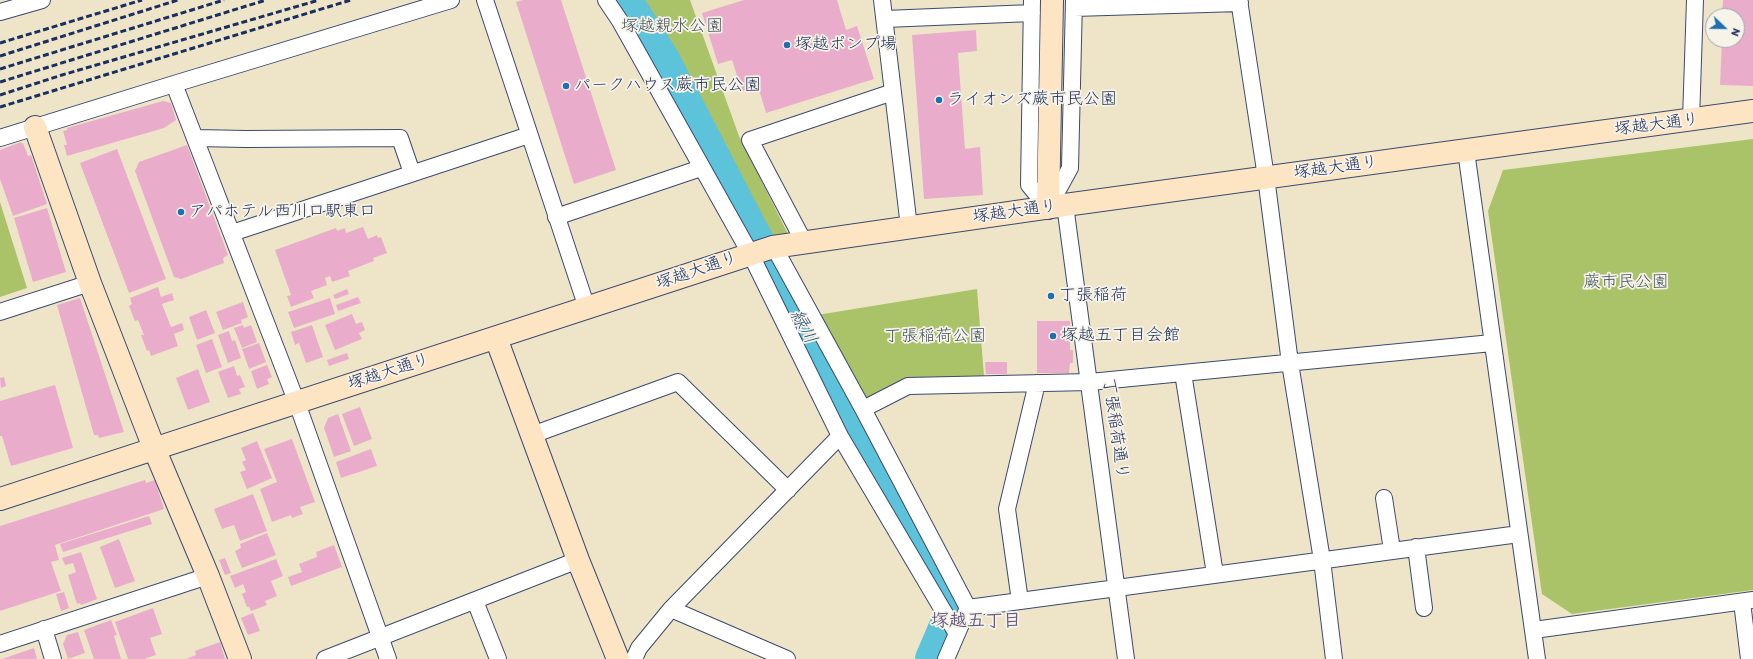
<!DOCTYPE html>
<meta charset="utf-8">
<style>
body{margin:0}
#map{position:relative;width:1753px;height:659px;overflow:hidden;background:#eee5c9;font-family:Itim,sans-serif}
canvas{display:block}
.north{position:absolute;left:1705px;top:8px;width:40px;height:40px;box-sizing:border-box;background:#f7f3e8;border:1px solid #9fa5b1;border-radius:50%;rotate:112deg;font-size:11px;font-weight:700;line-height:16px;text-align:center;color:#1b2f5e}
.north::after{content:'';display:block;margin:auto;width:14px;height:18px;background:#1f6fb2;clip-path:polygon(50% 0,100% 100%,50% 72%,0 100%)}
</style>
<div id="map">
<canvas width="1753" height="659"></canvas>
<div class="north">N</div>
</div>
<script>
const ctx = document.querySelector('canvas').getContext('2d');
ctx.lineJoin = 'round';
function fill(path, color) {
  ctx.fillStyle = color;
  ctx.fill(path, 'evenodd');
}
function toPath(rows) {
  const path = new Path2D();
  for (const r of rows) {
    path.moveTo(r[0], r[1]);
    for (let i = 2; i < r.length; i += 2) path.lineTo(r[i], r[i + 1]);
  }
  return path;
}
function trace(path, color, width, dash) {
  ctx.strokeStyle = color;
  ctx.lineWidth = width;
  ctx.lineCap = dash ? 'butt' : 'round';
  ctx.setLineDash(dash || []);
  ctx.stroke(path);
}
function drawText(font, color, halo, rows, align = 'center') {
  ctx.font = font + ' Itim,"Klee One",sans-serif';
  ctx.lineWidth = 3.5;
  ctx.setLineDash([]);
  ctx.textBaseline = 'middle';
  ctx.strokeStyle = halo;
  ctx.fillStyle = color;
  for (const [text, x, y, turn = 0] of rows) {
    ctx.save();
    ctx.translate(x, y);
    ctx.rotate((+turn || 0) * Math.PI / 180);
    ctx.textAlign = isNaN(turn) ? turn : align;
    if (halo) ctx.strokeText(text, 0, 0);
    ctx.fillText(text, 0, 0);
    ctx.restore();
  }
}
fill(toPath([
 [624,0,690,0,739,136,788,234,755,239,662,60],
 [1753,139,1753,590,1572,614,1542,594,1488,211,1503,170],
 [0,202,27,288,0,297],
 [977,289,984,376,906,380,866,403,817,315]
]), '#aac268');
trace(toPath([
 [624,0,662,60,749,228,843,398,954,610,933,659]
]), '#5dc3db', 36);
fill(toPath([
 [523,0,561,0,616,170,574,184,516,2],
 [744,0,837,0,846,30,857,26,874,79,766,113,758,86,742,91,732,60,718,64,702,13],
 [1723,0,1753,0,1753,86,1720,85,1722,40,1737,40,1737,16,1722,16],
 [976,30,977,51,958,53,965,149,980,147,983,195,924,199,912,35],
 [163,101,171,103,176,120,164,128,67,156,64,145,67,145,63,131,67,130,67,128],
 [21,142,22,144,23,143,28,156,31,155,47,204,13,216,0,179,0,150],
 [187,145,228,255,223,258,224,263,181,279,174,277,135,171,139,162],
 [117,149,166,279,129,293,80,163],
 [47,208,66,272,33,282,14,218],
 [363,227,368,239,377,235,378,238,381,237,387,253,373,258,374,261,348,271,350,276,332,282,330,276,325,278,327,285,311,291,314,298,291,307,287,296,291,295,275,250,336,228,337,231,345,228,346,233],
 [158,287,161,297,172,293,174,300,162,304,171,327,182,323,184,330,174,334,178,346,151,356,149,350,147,351,141,335,144,335,138,320,135,321,129,306,132,304,130,298],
 [347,289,349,294,335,299,333,295],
 [358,297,361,303,338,311,336,305],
 [80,298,124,432,99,438,98,435,94,435,57,305],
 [330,298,335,314,294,328,288,312],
 [243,302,248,317,241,320,242,323,223,330,216,312],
 [206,310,215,333,197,340,189,317],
 [352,314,356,324,362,322,365,330,359,333,362,339,335,350,325,325],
 [1037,321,1070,321,1070,350,1073,350,1073,363,1070,363,1069,373,1037,373],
 [243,325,244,328,251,325,257,342,242,348,234,328],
 [312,325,323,357,306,363,299,343,295,345,291,332],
 [229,331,232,341,235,340,241,358,228,363,218,335],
 [212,339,222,367,206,373,196,345],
 [259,343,266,362,249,369,242,349],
 [347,353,349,359,329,366,327,360],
 [985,362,1007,362,1007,374,986,374],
 [267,365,272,377,267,379,269,384,257,389,251,371],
 [234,366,237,376,240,375,245,387,239,389,241,394,228,398,218,372],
 [198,369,210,402,188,410,176,378],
 [4,377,6,386,1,388,0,378],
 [55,385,73,448,11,466,2,436,0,436,0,401],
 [360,407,372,439,354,446,342,414],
 [338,414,351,451,334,457,324,428,328,418],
 [292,439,315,502,300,507,303,514,292,518,291,515,272,522,260,489,277,482,264,449],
 [257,441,272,478,247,489,240,472,246,470,242,462,246,460,241,448],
 [371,449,377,466,341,478,336,462],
 [145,480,146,483,155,480,164,509,55,545,59,560,51,562,61,591,0,611,0,526],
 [253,494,267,531,240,541,234,525,222,529,214,509],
 [149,516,152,524,63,552,60,544],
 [267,533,276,555,242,568,235,551,241,548,240,544],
 [119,539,135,581,115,588,100,547],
 [334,545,342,567,291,586,288,577,302,572,299,564,317,557,316,552],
 [81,552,97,599,81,605,80,603,77,604,68,575,76,572,73,563,65,565,62,558],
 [225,558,231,573,225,575,219,560],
 [276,559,283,576,271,581,277,596,265,601,267,605,251,611,249,607,247,607,242,594,246,592,243,584,235,588,230,576],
 [64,592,69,608,61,611,56,594],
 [153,608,162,634,150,638,156,655,144,659,128,659,115,622],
 [253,613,260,631,248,635,241,618],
 [111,620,117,635,114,636,121,659,94,659,84,630],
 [78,632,85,653,68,659,63,644,67,635],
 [220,642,225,659,186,659,196,655,195,651],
 [34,648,37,659,2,659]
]), '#e9adcb');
const street = toPath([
 [485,0,587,308],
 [606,0,620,21,750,253,840,436,957,634],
 [882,0,909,227],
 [1032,0,1029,185,1048,208,1070,168,1074,0],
 [1239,0,1266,177,1290,363,1322,560,1334,659],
 [1074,8,1240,3],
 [0,12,42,0],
 [885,19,1032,13],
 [174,84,297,403,388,659],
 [1691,120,1695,0],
 [0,138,174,84,451,0],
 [196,138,246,139,400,138,412,173],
 [1466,151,1537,659],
 [1065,205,1126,659],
 [556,217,701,168],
 [232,233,529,135],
 [804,242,750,140,893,92],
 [774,247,863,409,968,608,946,659],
 [0,312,90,283],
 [1183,373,1215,574],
 [863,409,908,386,1090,382,1492,343],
 [532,435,678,382,788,490],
 [1384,498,1392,550],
 [1416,547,1424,608],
 [475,601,498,659],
 [1020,601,1007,509,1037,383],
 [1742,602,1749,659],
 [968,608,1519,534],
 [671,609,787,659],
 [44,629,53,659],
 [1534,630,1753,600],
 [0,644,208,576],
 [325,659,578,560],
 [634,659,639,648,671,609,840,436]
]);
const secondary = toPath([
 [35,127,90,283,154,448,208,576,240,659],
 [1048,208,1052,0],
 [496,338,578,560,618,659],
 [0,499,773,247,1065,205,1753,111]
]);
trace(street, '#3b4a6e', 18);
trace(secondary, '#3b4a6e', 24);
trace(street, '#fff', 16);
trace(secondary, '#fde5c4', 22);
trace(toPath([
 [0,43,142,0],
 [0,56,178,0],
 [0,69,224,0],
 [0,82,266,0],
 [0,95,62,75,319,0],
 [0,107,351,0]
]), '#1b2f5e', 3, [6, 3]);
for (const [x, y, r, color] of [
 [787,45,4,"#1f6fb2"],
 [566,86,4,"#1f6fb2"],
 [939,100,4,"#1f6fb2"],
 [181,212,4,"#1f6fb2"],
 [1051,296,4,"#1f6fb2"],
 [1053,336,4,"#1f6fb2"]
]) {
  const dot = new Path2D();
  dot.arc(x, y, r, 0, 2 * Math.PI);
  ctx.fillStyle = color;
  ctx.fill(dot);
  trace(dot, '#f7f3e8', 1.5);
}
drawText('17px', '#3f5460', '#f7f3e8', [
 ["塚越親水公園",672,27],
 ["蕨市民公園",1626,283],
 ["丁張稲荷公園",935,337]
]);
drawText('17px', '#1b2f5e', '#f7f3e8', [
 ["塚越ポンプ場",795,45],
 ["パークハウス蕨市民公園",574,86],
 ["ライオンズ蕨市民公園",947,100],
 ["アパホテル西川口駅東口",189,212],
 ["丁張稲荷",1059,296],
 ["塚越五丁目会館",1061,336]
], 'left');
drawText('17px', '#1b2f5e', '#f7f3e8', [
 ["塚越大通り",1657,125,-7],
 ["塚越大通り",1336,168,-8],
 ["塚越大通り",1015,212,-8],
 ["塚越大通り",697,271,-19],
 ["塚越大通り",389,372,-18],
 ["丁張稲荷通り",1115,429,82]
]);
drawText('italic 18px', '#2c547d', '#f7f3e8', [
 ["緑川",803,327,61]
]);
drawText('bold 18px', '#635b84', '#f7f3e8', [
 ["塚越五丁目",976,621]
]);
</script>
